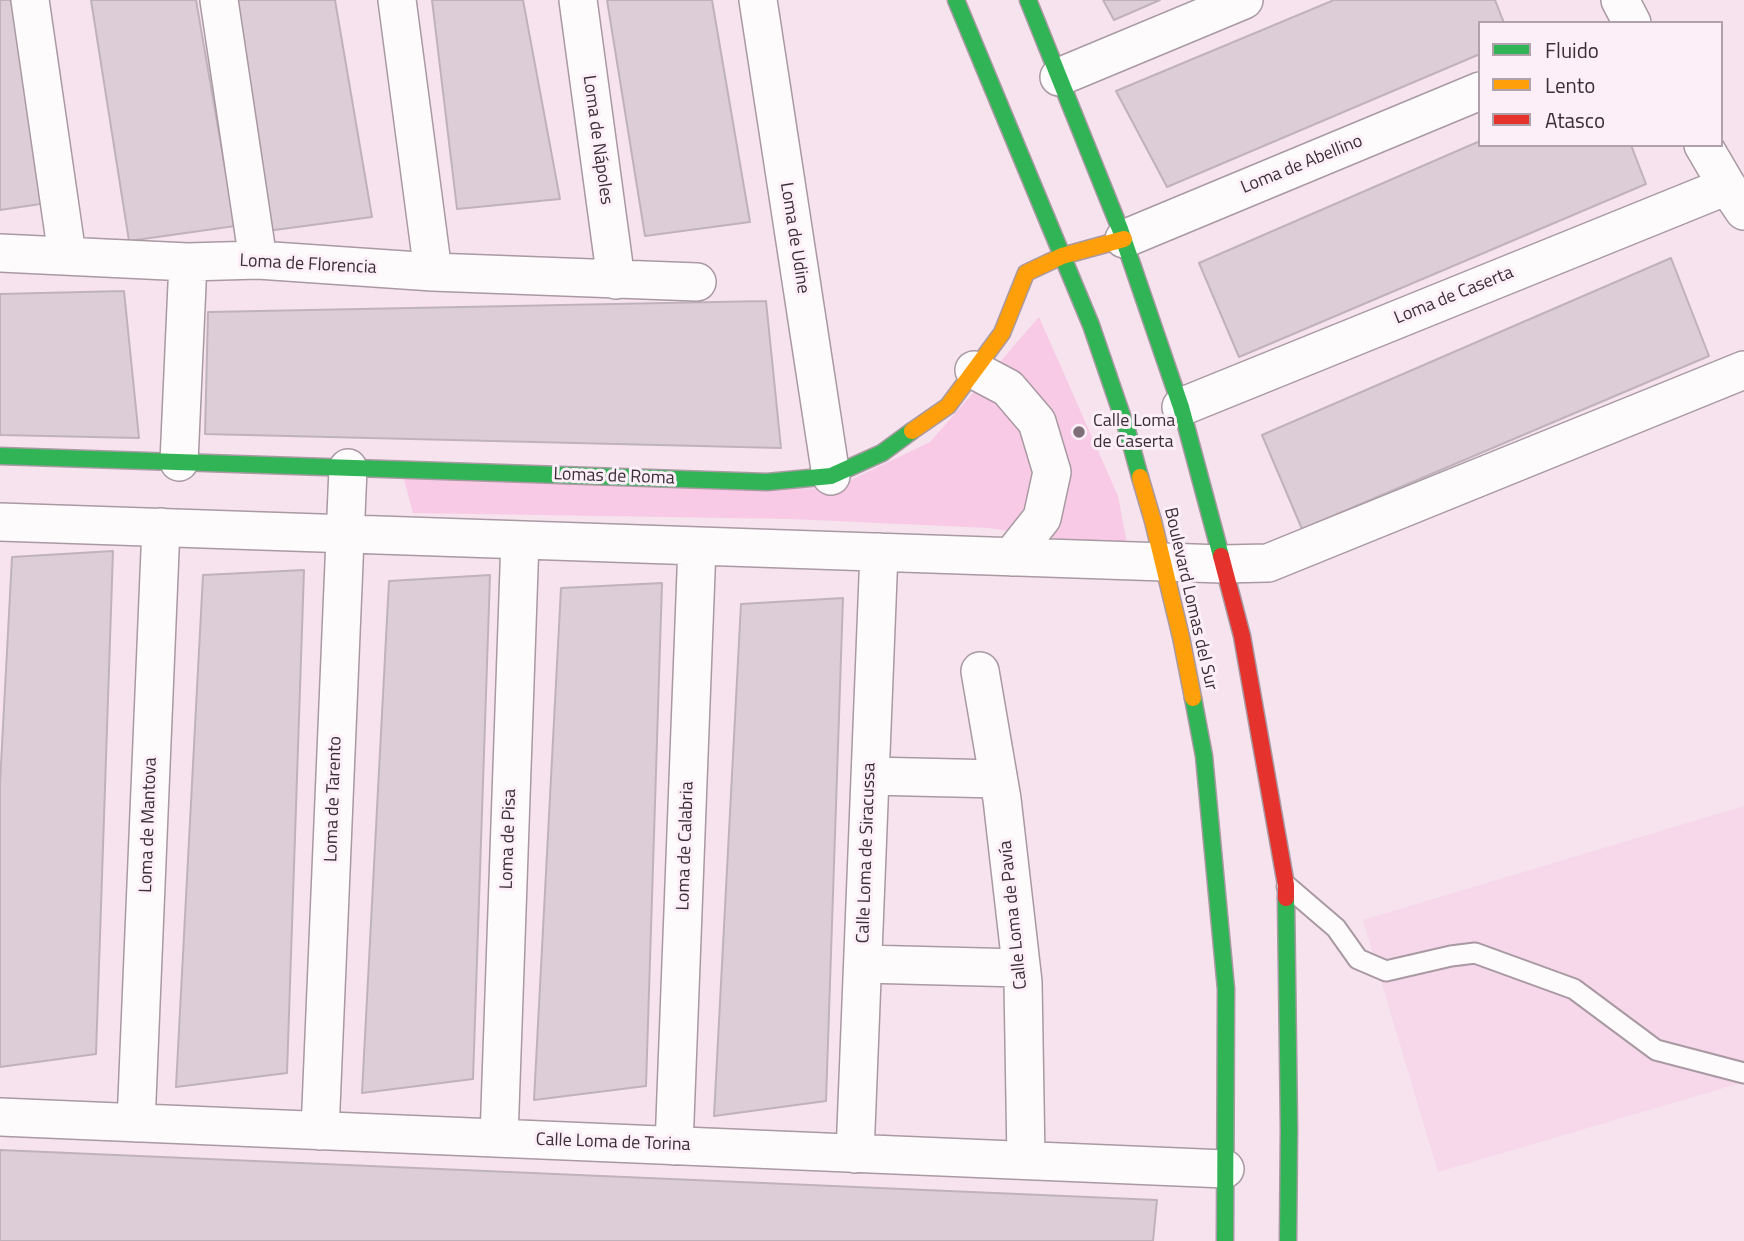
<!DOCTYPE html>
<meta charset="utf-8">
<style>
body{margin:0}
#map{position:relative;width:1744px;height:1241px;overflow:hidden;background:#f6e3ee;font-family:"Titillium Web",sans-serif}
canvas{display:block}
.legend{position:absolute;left:1478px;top:21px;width:245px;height:126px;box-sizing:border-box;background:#fdeff7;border:2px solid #b0a2aa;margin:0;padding:9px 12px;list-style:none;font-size:21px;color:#3c2f37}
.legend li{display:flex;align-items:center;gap:14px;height:35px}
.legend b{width:35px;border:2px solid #b0a2aa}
</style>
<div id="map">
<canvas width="1744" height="1241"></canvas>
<ul class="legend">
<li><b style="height:9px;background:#30b455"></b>Fluido</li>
<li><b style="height:9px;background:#ff9f0a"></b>Lento</li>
<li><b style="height:9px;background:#e5322d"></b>Atasco</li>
</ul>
</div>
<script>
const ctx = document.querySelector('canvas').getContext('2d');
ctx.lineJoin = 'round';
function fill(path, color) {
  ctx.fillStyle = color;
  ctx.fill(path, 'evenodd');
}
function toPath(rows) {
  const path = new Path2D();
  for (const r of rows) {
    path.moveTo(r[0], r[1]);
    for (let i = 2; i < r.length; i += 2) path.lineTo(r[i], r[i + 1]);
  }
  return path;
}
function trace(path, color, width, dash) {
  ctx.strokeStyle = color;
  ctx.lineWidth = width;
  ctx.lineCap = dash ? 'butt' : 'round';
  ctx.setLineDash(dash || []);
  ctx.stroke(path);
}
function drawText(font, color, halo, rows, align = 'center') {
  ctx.font = font + ' "Titillium Web",sans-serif';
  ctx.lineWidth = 6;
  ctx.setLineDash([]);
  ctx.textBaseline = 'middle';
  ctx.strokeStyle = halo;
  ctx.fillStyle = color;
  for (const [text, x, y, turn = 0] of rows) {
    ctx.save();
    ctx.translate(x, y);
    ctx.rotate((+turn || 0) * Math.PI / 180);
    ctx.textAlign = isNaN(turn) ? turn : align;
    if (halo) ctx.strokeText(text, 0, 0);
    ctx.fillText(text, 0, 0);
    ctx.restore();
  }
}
fill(toPath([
 [1744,806,1744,1082,1438,1172,1363,920]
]), '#f7d7ea');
fill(toPath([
 [1039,317,1118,496,1128,549,988,528,791,519,413,513,403,476,832,489,930,442]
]), '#f8cae6');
const building = toPath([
 [0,0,11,0,47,203,0,210,0,0],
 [91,0,196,0,235,226,129,241,91,0],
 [230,0,335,0,372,217,267,231,230,0],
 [432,0,523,0,560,199,457,209,432,0],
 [607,0,712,0,750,222,645,236,607,0],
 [1103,0,1160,0,1114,20,1103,0],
 [1334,0,1495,0,1504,23,1480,23,1480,54,1167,187,1116,91,1334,0],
 [1480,141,1480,145,1631,145,1646,184,1239,357,1199,263,1480,141],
 [1671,258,1709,356,1302,529,1262,435,1671,258],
 [124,291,139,438,0,435,0,294,124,291],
 [766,301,781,448,205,434,208,312,766,301],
 [113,551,96,1054,0,1067,0,783,12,557,113,551],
 [304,570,287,1073,176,1087,203,575,304,570],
 [490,575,473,1079,362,1093,389,581,490,575],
 [662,583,646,1086,534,1100,561,588,662,583],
 [843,598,826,1101,714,1116,741,604,843,598],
 [0,1150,1157,1200,1153,1241,0,1241,0,1150]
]);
fill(building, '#dccdd6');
trace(building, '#c0b2ba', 2);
const lane = toPath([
 [1287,886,1336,928,1358,959,1386,971,1451,956,1475,953,1574,989,1656,1050,1744,1073]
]);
const street = toPath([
 [30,0,67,255],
 [219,0,258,260],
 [397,0,433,272],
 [578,0,616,280],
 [758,0,831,476],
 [1620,0,1632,23],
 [1059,77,1244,0],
 [1703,145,1727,186,1744,211],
 [1124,239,1480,91],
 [0,253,188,262,258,260,433,272,697,282],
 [974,370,1008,388,1037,422,1052,472,1042,518,1011,557],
 [1181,407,1727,186],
 [179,462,188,262],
 [0,522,1222,564,1268,563,1744,370],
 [980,671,1002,799,1023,982,1026,1160],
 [870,776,998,779],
 [863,964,1021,968],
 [0,1117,1225,1169],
 [136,1123,161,527],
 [320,1131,348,468],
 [499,1138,520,540],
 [674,1146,697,546],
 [855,1154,879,552]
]);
const fast = toPath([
 [956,0,1091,325,1127,430,1140,477],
 [1028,0,1120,229,1181,407,1221,556],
 [0,456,767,482,831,476,882,453,912,431],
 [1193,698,1204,756,1226,989,1225,1241],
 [1286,898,1289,1129,1288,1241]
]);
const slow = toPath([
 [912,431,948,406,1002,333,1026,273,1062,256,1124,239],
 [1140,477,1153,521,1181,637,1193,698]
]);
const jam = toPath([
 [1221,556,1242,636,1286,885,1286,898]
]);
trace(lane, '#a899a2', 23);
trace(street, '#a899a2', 40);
trace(fast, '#a899a2', 19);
trace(slow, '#a899a2', 19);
trace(jam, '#a899a2', 19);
trace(lane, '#fefbfc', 19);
trace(street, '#fefbfc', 37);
trace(fast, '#30b455', 16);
trace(slow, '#ff9f0a', 16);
trace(jam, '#e5322d', 16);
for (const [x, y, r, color] of [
 [1079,432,7,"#7d6e77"]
]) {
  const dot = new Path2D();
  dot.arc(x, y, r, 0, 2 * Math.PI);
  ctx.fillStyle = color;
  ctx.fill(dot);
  trace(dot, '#fdeff7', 2.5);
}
drawText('18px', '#3c2f37', '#fdeff7', [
 ["Loma de Nápoles",597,140,82],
 ["Loma de Abellino",1302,165,-22],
 ["Loma de Udine",794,238,81],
 ["Loma de Florencia",308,265,3],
 ["Loma de Caserta",1454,296,-22],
 ["Lomas de Roma",614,477,2],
 ["Boulevard Lomas del Sur",1190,599,77],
 ["Loma de Tarento",334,799,-88],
 ["Loma de Mantova",149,825,-88],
 ["Loma de Pisa",509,839,-88],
 ["Loma de Calabria",686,846,-88],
 ["Calle Loma de Siracussa",867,853,-88],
 ["Calle Loma de Pavía",1014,915,-96],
 ["Calle Loma de Torina",613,1143,2]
]);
drawText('18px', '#3c2f37', '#fdeff7', [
 ["Calle Loma",1093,422],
 ["de Caserta",1093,443]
], 'left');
</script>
